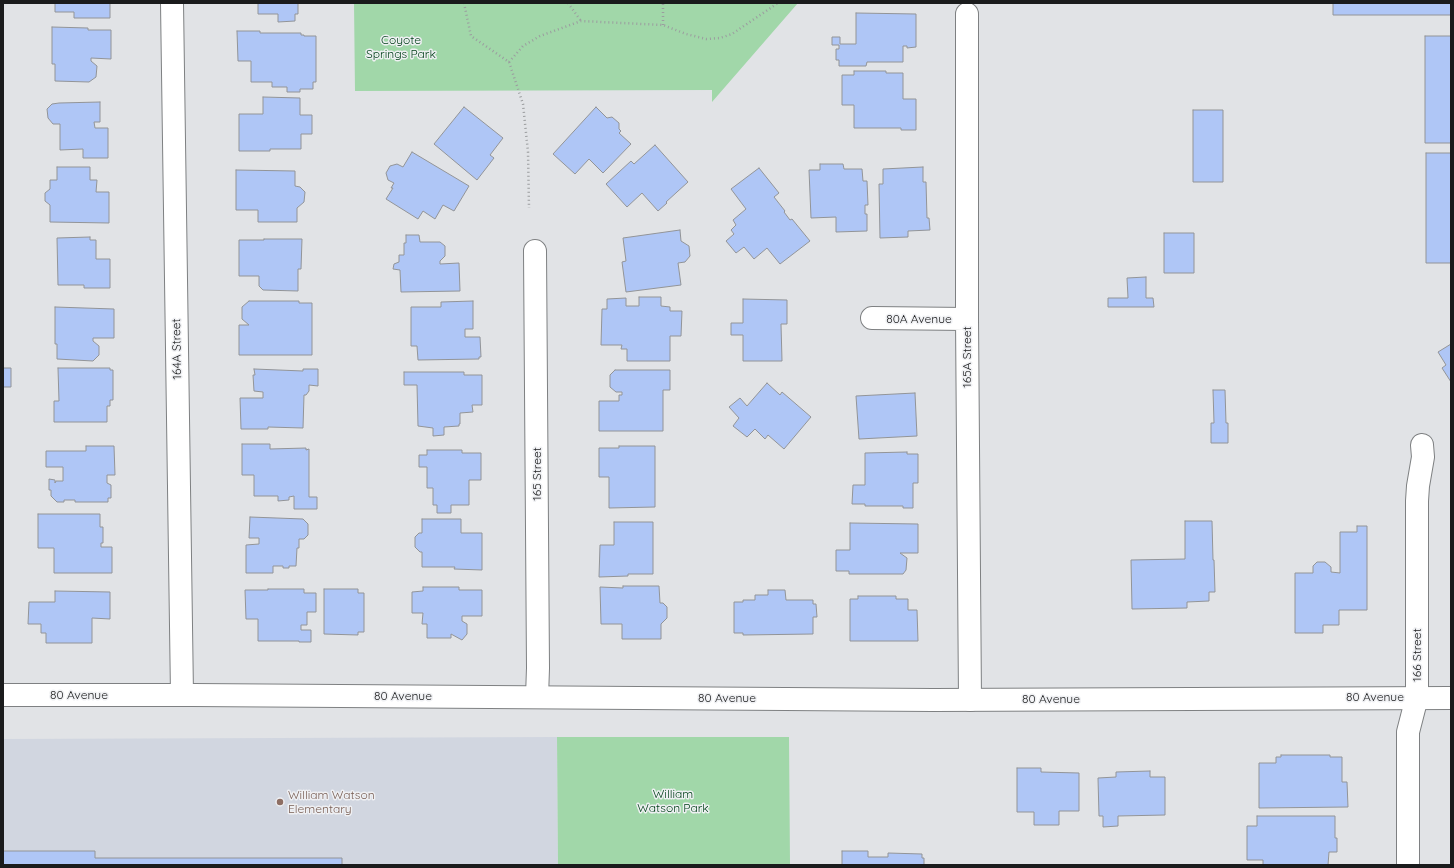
<!DOCTYPE html>
<style>
body{margin:0}
#map{position:relative;width:1454px;height:868px;overflow:hidden;background:#e1e3e6;font-family:Quicksand,sans-serif}
canvas{display:block}
.frame{position:absolute;inset:0;border:4px solid #1a1b1c;pointer-events:none}
</style>
<div id="map">
<canvas width="1454" height="868"></canvas>
<div class="frame"></div>
</div>
<script>
const ctx = document.querySelector('canvas').getContext('2d');
ctx.lineJoin = 'round';
function fill(path, color) {
  ctx.fillStyle = color;
  ctx.fill(path, 'evenodd');
}
function toPath(rows) {
  const path = new Path2D();
  for (const r of rows) {
    path.moveTo(r[0], r[1]);
    for (let i = 2; i < r.length; i += 2) path.lineTo(r[i], r[i + 1]);
  }
  return path;
}
function trace(path, color, width, dash) {
  ctx.strokeStyle = color;
  ctx.lineWidth = width;
  ctx.lineCap = dash ? 'butt' : 'round';
  ctx.setLineDash(dash || []);
  ctx.stroke(path);
}
function drawText(font, color, halo, rows, align = 'center') {
  ctx.font = font + ' Quicksand,sans-serif';
  ctx.lineWidth = 3;
  ctx.setLineDash([]);
  ctx.textBaseline = 'middle';
  ctx.strokeStyle = halo;
  ctx.fillStyle = color;
  for (const [text, x, y, turn = 0] of rows) {
    ctx.save();
    ctx.translate(x, y);
    ctx.rotate((+turn || 0) * Math.PI / 180);
    ctx.textAlign = isNaN(turn) ? turn : align;
    if (halo) ctx.strokeText(text, 0, 0);
    ctx.fillText(text, 0, 0);
    ctx.restore();
  }
}
fill(toPath([
 [557,737,558,865,3,865,3,739]
]), '#d1d6e0');
fill(toPath([
 [354,3,798,3,712,102,712,90,355,91],
 [557,737,789,737,790,865,558,865]
]), '#a1d7a9');
const building = toPath([
 [54,3,110,3,110,18,74,18,74,12,55,12,55,4,54,3],
 [258,3,298,3,298,14,295,14,295,21,278,22,278,14,258,14,258,3],
 [1333,3,1451,3,1451,15,1333,15,1333,3],
 [856,13,916,14,916,47,907,48,907,46,903,46,903,62,867,62,866,66,839,66,839,60,836,60,836,49,839,49,839,45,832,45,832,37,840,37,840,44,856,44,856,13],
 [52,27,88,28,88,30,111,30,111,59,91,58,91,61,97,66,96,77,89,82,55,81,55,64,52,64,52,27],
 [237,31,260,31,260,33,301,33,301,35,304,35,304,36,316,36,316,82,313,82,313,89,300,89,300,92,287,92,287,87,272,87,272,82,251,82,251,61,238,61,237,31],
 [1425,36,1451,36,1451,143,1425,143,1425,36],
 [854,71,886,71,886,73,903,73,903,99,916,99,916,130,901,130,901,128,854,128,854,105,842,105,842,75,854,75,854,71],
 [263,97,300,98,300,115,312,115,312,134,301,134,301,149,270,149,270,151,239,151,239,114,263,114,263,97],
 [100,102,100,122,94,122,95,128,108,128,108,158,83,158,83,149,60,150,60,124,53,124,48,118,47,109,52,104,59,103,100,102],
 [464,107,503,138,490,155,494,158,477,180,434,144,464,107],
 [596,107,607,118,612,117,619,123,619,129,621,131,619,133,631,144,603,173,589,159,575,174,553,154,596,107],
 [1193,110,1223,110,1223,182,1193,182,1193,110],
 [655,145,688,182,666,202,667,203,658,211,642,193,627,207,606,184,631,161,634,164,655,145],
 [412,152,469,186,454,211,443,205,435,219,423,211,418,219,386,199,393,188,391,188,394,183,388,180,386,173,390,166,397,164,403,167,412,152],
 [1426,153,1451,153,1451,263,1426,263,1426,153],
 [820,164,843,164,844,169,862,169,863,181,867,181,868,205,865,205,865,214,867,214,867,231,836,232,836,217,811,218,809,170,820,170,820,164],
 [57,167,90,167,90,180,97,180,96,192,109,192,109,223,50,222,50,205,45,201,45,193,50,189,50,180,57,180,57,167],
 [923,167,923,182,926,182,927,218,929,218,930,230,908,231,908,237,880,238,879,184,883,184,883,169,923,167],
 [759,168,779,193,774,197,785,211,784,212,790,220,792,219,810,241,780,264,767,248,754,259,744,247,736,253,726,241,734,234,731,230,736,225,733,220,746,209,731,189,759,168],
 [236,170,295,171,295,186,300,187,305,192,304,202,297,208,297,222,258,222,258,210,236,210,236,170],
 [680,230,681,241,689,246,690,256,685,262,678,263,681,285,626,292,622,262,626,261,623,238,680,230],
 [1164,233,1194,233,1194,273,1164,273,1164,233],
 [406,235,419,235,420,242,440,242,445,246,445,256,440,261,440,264,459,263,460,291,401,292,400,270,393,269,394,264,399,262,399,255,404,255,404,243,406,243,406,235],
 [90,237,90,240,96,240,96,259,110,259,110,288,84,288,84,285,58,285,57,238,90,237],
 [264,239,302,239,301,269,298,269,298,291,263,290,259,286,259,276,239,276,239,240,264,240,264,239],
 [1146,277,1146,298,1153,298,1154,307,1108,307,1108,298,1128,298,1127,278,1146,277],
 [639,297,661,297,661,306,670,307,670,311,682,311,681,336,670,336,670,361,627,361,627,349,621,349,622,345,601,345,602,309,607,309,607,299,626,298,626,306,639,306,639,297],
 [743,299,787,300,787,324,781,324,782,361,743,361,743,335,731,335,731,323,743,323,743,299],
 [249,301,299,301,299,303,312,303,312,355,239,355,239,325,249,325,242,319,242,307,249,301],
 [473,301,473,329,465,329,465,337,480,337,481,357,479,357,479,359,418,360,417,346,411,346,411,307,441,307,441,302,473,301],
 [55,307,114,309,114,338,93,338,93,341,99,346,99,355,93,361,57,359,57,344,55,344,55,307],
 [1451,344,1451,382,1442,368,1446,365,1438,352,1451,344],
 [3,368,11,368,11,387,3,387,3,368],
 [58,368,110,368,110,370,113,370,113,400,110,400,110,406,107,406,107,422,54,422,54,401,59,401,58,368],
 [254,369,303,371,303,369,318,369,318,386,309,385,309,391,306,395,304,395,303,428,268,427,268,429,241,429,240,398,263,398,263,392,254,391,253,375,255,375,254,369],
 [615,370,670,370,670,390,663,390,663,431,599,431,599,401,619,401,619,395,622,395,622,392,616,392,610,387,610,375,615,370],
 [404,372,464,372,464,375,482,375,482,405,472,405,473,412,460,413,460,424,459,424,459,426,444,427,444,435,433,436,433,428,418,426,417,385,404,385,404,372],
 [767,383,780,395,782,392,811,417,784,449,768,435,765,439,755,429,747,437,733,426,739,418,729,407,740,398,747,406,767,383],
 [1213,390,1225,390,1226,423,1228,423,1228,443,1211,443,1211,423,1214,423,1213,390],
 [915,393,917,436,859,439,856,396,915,393],
 [242,444,270,444,270,449,306,448,306,450,309,449,309,497,317,497,317,509,294,509,294,496,289,497,289,500,278,501,278,496,254,496,254,475,242,475,242,444],
 [86,446,114,446,115,475,107,475,107,483,111,485,111,498,108,498,108,502,75,502,75,500,64,500,64,502,57,502,51,496,51,490,49,490,49,479,55,480,55,483,56,481,63,481,63,467,46,467,46,451,86,451,86,446],
 [619,446,655,446,655,507,609,508,609,477,599,477,599,448,619,448,619,446],
 [427,450,462,450,462,453,481,453,481,480,469,480,469,505,451,505,451,513,437,513,437,505,433,505,433,488,427,488,427,467,419,467,419,455,427,455,427,450],
 [907,452,907,454,918,454,918,483,913,483,913,508,903,508,903,506,865,506,865,504,852,504,853,485,865,485,865,453,907,452],
 [38,514,100,514,100,527,103,527,103,543,101,543,101,547,112,547,112,573,54,573,54,548,38,548,38,514],
 [250,517,303,519,308,524,308,535,304,539,299,539,299,548,297,548,296,566,289,566,289,568,283,568,283,566,273,566,273,573,246,573,246,545,259,544,259,538,249,538,250,517],
 [422,519,461,519,461,533,482,533,482,570,454,569,455,567,422,567,422,552,420,552,415,547,415,537,419,533,422,533,422,519],
 [1185,521,1212,521,1213,560,1214,560,1215,592,1209,592,1209,601,1187,602,1187,608,1132,609,1131,560,1185,559,1185,521],
 [614,522,653,522,653,574,628,574,628,576,599,577,600,545,614,545,614,522],
 [850,523,918,524,918,553,900,553,907,558,906,570,903,574,849,574,849,571,836,571,836,550,850,550,850,523],
 [1357,526,1367,526,1367,610,1339,610,1339,625,1323,625,1323,633,1295,633,1295,573,1313,573,1313,566,1317,562,1325,562,1331,567,1331,572,1340,573,1340,532,1357,532,1357,526],
 [623,586,659,586,660,603,663,603,667,607,667,618,661,624,661,639,622,639,622,624,601,624,600,587,623,588,623,586],
 [423,587,459,587,459,590,482,590,482,616,462,616,462,621,467,624,467,634,462,640,451,634,451,638,427,638,427,624,422,624,423,613,412,613,412,592,423,591,423,587],
 [268,589,304,589,304,593,316,593,316,612,307,612,307,625,301,625,301,630,311,630,311,642,299,642,299,641,258,641,258,619,246,619,245,590,268,590,268,589],
 [324,589,358,589,358,593,364,593,364,632,358,632,358,635,324,634,324,589],
 [768,590,785,590,786,600,813,600,813,604,816,604,817,617,813,617,813,634,743,635,743,633,734,633,734,602,743,602,743,600,755,600,755,595,768,595,768,590],
 [55,591,110,592,110,619,92,618,92,643,46,643,46,633,41,633,41,624,28,624,29,602,55,602,55,591],
 [858,596,896,596,896,599,908,599,908,610,917,610,918,641,850,641,850,599,858,599,858,596],
 [1281,755,1330,755,1330,757,1342,757,1342,782,1347,782,1348,807,1259,808,1259,763,1276,763,1276,757,1281,757,1281,755],
 [1017,768,1041,768,1041,772,1079,773,1079,811,1059,811,1059,825,1034,825,1034,812,1017,812,1017,768],
 [1150,771,1150,777,1165,777,1165,815,1118,816,1118,826,1103,827,1103,816,1099,816,1098,778,1116,777,1116,772,1150,771],
 [1257,816,1335,816,1335,838,1337,838,1337,852,1329,852,1328,865,1263,865,1263,860,1247,860,1247,826,1257,826,1257,816],
 [3,851,95,851,95,858,342,858,342,865,3,865,3,851],
 [842,851,868,851,868,857,888,857,888,853,922,854,922,858,924,858,924,865,842,865,842,851]
]);
fill(building, '#afc6f6');
trace(building, '#929497', 1);
const minor = toPath([
 [172,3,182,695],
 [967,14,967,319,970,700],
 [535,251,538,668,537,697],
 [872,318,967,319],
 [1408,865,1408,732,1417,697,1417,501,1418,486,1423,457,1422,445]
]);
const tertiary = toPath([
 [3,695,193,695,933,700,1451,698]
]);
trace(minor, '#7e8082', 24);
trace(tertiary, '#7e8082', 24);
trace(toPath([
 [464,3,471,36,509,62,523,104,528,152,529,208],
 [568,3,581,21],
 [663,25,663,3],
 [509,62,523,46,540,36,581,21,663,25,686,34,706,39,720,38,732,34,778,3]
]), '#9b9d9f', 2.5, [1, 3]);
trace(minor, '#fff', 22);
trace(tertiary, '#fff', 22);
for (const [x, y, r, color] of [
 [280,802,4,"#8d6e63"]
]) {
  const dot = new Path2D();
  dot.arc(x, y, r, 0, 2 * Math.PI);
  ctx.fillStyle = color;
  ctx.fill(dot);
  trace(dot, '#eff0f3', 1.5);
}
drawText('12px', '#014018', '#eff0f3', [
 ["Coyote",401,40],
 ["Springs Park",401,54],
 ["William",673,794],
 ["Watson Park",673,808]
]);
drawText('12px', '#1a1b1c', '#eff0f3', [
 ["80A Avenue",919,319],
 ["164A Street",177,349,-91],
 ["165A Street",967,357,-90],
 ["165 Street",537,474,-90],
 ["166 Street",1417,655,-90],
 ["80 Avenue",79,695],
 ["80 Avenue",403,696],
 ["80 Avenue",1375,697],
 ["80 Avenue",727,698],
 ["80 Avenue",1051,699]
]);
drawText('12px', '#785e54', '#eff0f3', [
 ["William Watson",288,795],
 ["Elementary",288,809]
], 'left');
</script>
